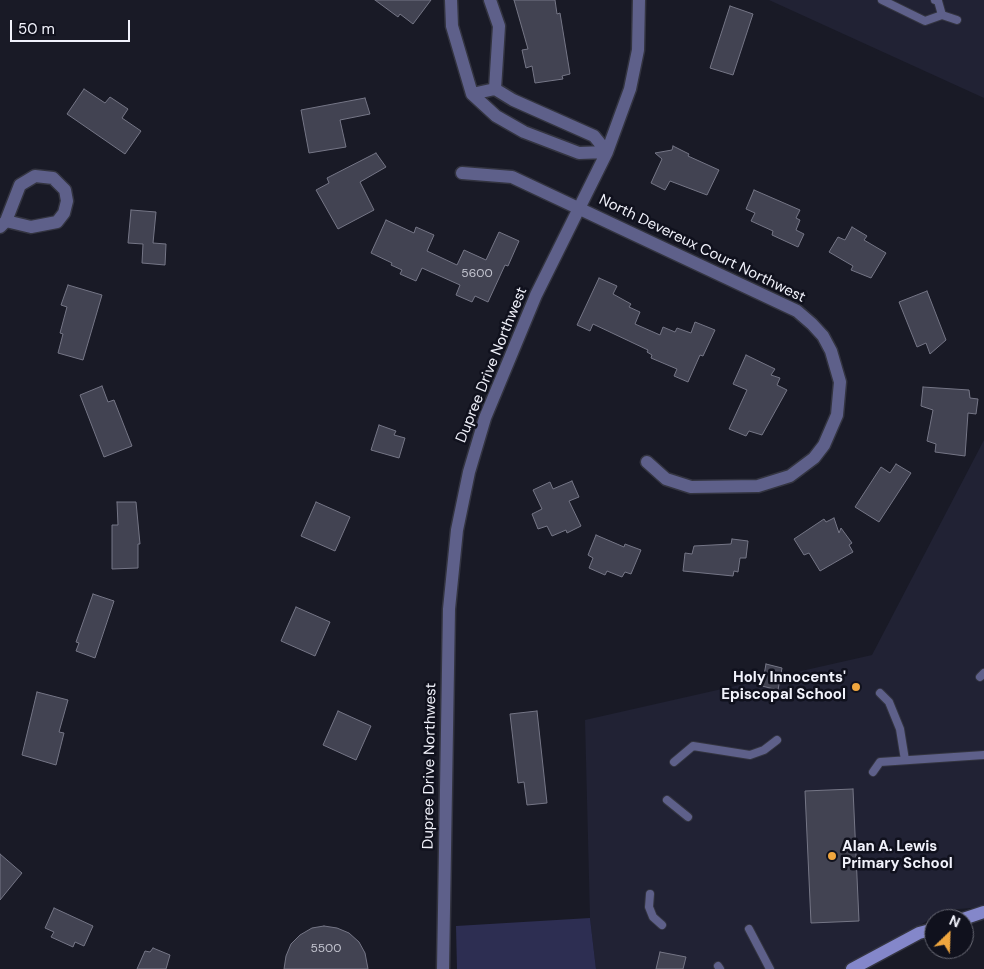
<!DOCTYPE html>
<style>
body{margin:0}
#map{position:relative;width:984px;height:969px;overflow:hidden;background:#191a26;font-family:"DM Sans",sans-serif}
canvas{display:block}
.north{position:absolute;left:924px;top:909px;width:50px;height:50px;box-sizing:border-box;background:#10111d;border:1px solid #6a6b76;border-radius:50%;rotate:24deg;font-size:14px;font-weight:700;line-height:20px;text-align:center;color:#f1f2fb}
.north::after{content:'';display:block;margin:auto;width:18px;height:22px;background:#f0a63e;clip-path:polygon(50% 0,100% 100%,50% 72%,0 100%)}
.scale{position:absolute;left:10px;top:20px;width:120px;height:22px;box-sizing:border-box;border:2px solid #f1f2fb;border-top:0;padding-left:6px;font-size:15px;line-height:18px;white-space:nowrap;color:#f1f2fb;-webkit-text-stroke:4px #10111d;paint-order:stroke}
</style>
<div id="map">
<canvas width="984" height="969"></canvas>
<div class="north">N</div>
<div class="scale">50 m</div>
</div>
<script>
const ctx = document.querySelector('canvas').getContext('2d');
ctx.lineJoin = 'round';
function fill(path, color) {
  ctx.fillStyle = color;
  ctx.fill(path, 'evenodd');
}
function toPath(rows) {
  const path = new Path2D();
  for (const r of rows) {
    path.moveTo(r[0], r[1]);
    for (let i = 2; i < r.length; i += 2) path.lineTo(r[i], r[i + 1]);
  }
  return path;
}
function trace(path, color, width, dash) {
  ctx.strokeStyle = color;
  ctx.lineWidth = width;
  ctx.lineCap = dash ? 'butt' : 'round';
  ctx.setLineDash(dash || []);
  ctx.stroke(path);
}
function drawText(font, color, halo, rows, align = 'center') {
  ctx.font = font + ' "DM Sans",sans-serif';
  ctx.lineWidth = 5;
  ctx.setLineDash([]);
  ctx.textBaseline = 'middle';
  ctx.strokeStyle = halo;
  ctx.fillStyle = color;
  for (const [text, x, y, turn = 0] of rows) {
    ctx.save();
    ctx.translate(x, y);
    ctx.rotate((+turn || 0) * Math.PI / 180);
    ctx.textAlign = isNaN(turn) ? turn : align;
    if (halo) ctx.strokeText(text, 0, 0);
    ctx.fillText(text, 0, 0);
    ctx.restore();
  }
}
fill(toPath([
 [769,0,984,0,984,98],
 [984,440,984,907,945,910,847,969,596,969,590,918,585,720,872,655]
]), '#212234');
fill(toPath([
 [590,918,596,969,457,969,456,926]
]), '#2d2e52');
const building = toPath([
 [375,0,431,0,413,24,400,14,398,17,375,0],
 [514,0,555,0,557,14,560,13,570,74,562,76,563,79,535,83,532,66,526,68,522,50,528,49,514,0],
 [730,6,753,14,733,75,710,68,730,6],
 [84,89,105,103,110,97,128,109,122,118,141,131,125,154,67,114,84,89],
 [365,98,370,114,340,120,346,147,309,153,301,110,365,98],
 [673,146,689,154,688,156,719,170,707,195,670,181,665,190,651,183,662,159,655,153,672,150,673,146],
 [376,153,386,167,360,182,374,210,338,229,316,190,329,183,327,178,376,153],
 [754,190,800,210,796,218,800,220,796,230,804,234,798,247,772,235,773,231,751,221,755,213,746,209,754,190],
 [131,210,156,212,153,243,166,244,165,265,142,263,143,244,128,243,131,210],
 [386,220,414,233,416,227,434,235,427,251,457,265,464,250,486,260,499,232,519,241,508,266,505,265,488,302,475,296,472,302,456,295,460,285,422,268,416,281,400,274,402,270,391,265,392,263,371,253,386,220],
 [852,227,867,236,864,240,886,253,871,278,851,270,853,266,829,252,838,237,845,240,852,227],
 [599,278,617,286,613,294,631,304,629,307,640,312,635,324,660,335,663,327,675,332,677,328,691,333,695,322,715,330,703,356,700,355,688,382,674,376,677,369,651,358,652,355,647,352,648,350,593,324,590,331,577,325,599,278],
 [68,285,102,295,83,360,58,353,63,334,60,333,67,307,61,305,68,285],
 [927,291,946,340,930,354,926,343,917,347,899,302,927,291],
 [746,355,775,369,771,375,780,378,777,385,787,390,762,435,749,431,746,436,729,429,747,390,733,384,746,355],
 [102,386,108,402,114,400,132,446,104,457,80,395,102,386],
 [923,387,969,390,970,398,978,399,976,414,968,413,965,456,935,452,936,444,927,441,933,410,921,406,923,387],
 [379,425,396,431,394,435,405,438,399,458,371,450,379,425],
 [896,464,911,473,879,522,855,507,881,467,890,473,896,464],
 [572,481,579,497,569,501,581,526,567,533,566,530,552,536,547,526,538,529,532,514,542,509,533,490,550,482,553,489,572,481],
 [117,502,136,502,140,544,138,544,138,568,112,569,112,525,118,525,117,502],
 [316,502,350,517,335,551,301,536,316,502],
 [834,518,839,533,841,528,852,543,849,545,853,552,820,571,809,553,804,555,794,539,824,519,826,522,834,518],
 [596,535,624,547,625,544,641,550,631,574,625,572,622,577,607,571,605,575,589,568,593,558,588,555,596,535],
 [732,539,748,541,746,558,740,558,738,572,734,571,733,576,683,571,685,553,692,554,694,546,731,544,732,539],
 [93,594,114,601,95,658,76,651,79,643,76,642,93,594],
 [296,607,330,622,315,656,281,641,296,607],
 [766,664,782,668,778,690,762,686,766,664],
 [37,692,68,700,59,732,64,733,56,765,22,755,37,692],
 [338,711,371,726,356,760,323,745,338,711],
 [537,711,547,803,527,805,524,782,518,783,510,714,537,711],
 [853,789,859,921,811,923,805,791,853,789],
 [0,854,22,873,0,900,0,854],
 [54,908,93,926,84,946,75,942,73,947,51,937,54,932,45,928,54,908],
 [324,926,337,928,349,933,359,942,365,953,368,969,284,969,286,956,291,944,300,935,312,928,324,926],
 [153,948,170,955,166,969,137,969,145,951,150,952,153,948],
 [660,952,686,957,683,969,656,969,660,952]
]);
fill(building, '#424352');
trace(building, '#757686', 1);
const lane = toPath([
 [882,0,925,21,942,15,957,20],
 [935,0,938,1,942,15],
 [980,677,984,673],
 [880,693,889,702,900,729,905,760],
 [674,762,693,746,750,755,764,750,777,740],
 [873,772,880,762,984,755],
 [667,800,688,817],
 [650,894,649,907,653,917,662,925],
 [749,929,770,969],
 [718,966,720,969]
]);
const street = toPath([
 [451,0,452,26,472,94,496,116,524,132,579,153,607,152],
 [490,0,499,26,495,89],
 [472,94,495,89,513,100,594,136,607,152],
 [462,173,512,177,797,311,812,324,823,336,831,351,840,382,837,415,824,445,814,458,790,476,758,486,691,487,666,479,647,462],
 [0,227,6,221,20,185,35,176,53,178,65,190,67,201,64,213,57,222,31,227,6,221],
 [443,969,449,609,457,530,469,472,485,418,536,295,607,152,630,89,638,50,639,0]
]);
const secondary = toPath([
 [963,919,984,912],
 [852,969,919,933,934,929]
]);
trace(lane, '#333440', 10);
trace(street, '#333440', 15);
trace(secondary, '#333440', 15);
trace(lane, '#5e608a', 8);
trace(street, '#5e608a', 12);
trace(secondary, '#8487ca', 12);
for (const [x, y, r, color] of [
 [856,687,5,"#f0a63e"],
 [832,856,5,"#f0a63e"]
]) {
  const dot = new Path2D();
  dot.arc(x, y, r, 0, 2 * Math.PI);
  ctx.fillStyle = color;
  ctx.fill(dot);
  trace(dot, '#10111d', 2);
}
drawText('12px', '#c5c6d1', null, [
 ["5600",477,274],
 ["5500",326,949]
]);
drawText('15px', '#f1f2fb', '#10111d', [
 ["North Devereux Court Northwest",702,249,26],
 ["Dupree Drive Northwest",492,365,-68],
 ["Dupree Drive Northwest",430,766,-89]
]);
drawText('bold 15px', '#f1f2fb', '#10111d', [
 ["Holy Innocents'",846,678],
 ["Episcopal School",846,695],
 ["Alan A. Lewis",842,847,"left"],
 ["Primary School",842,864,"left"]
], 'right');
</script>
